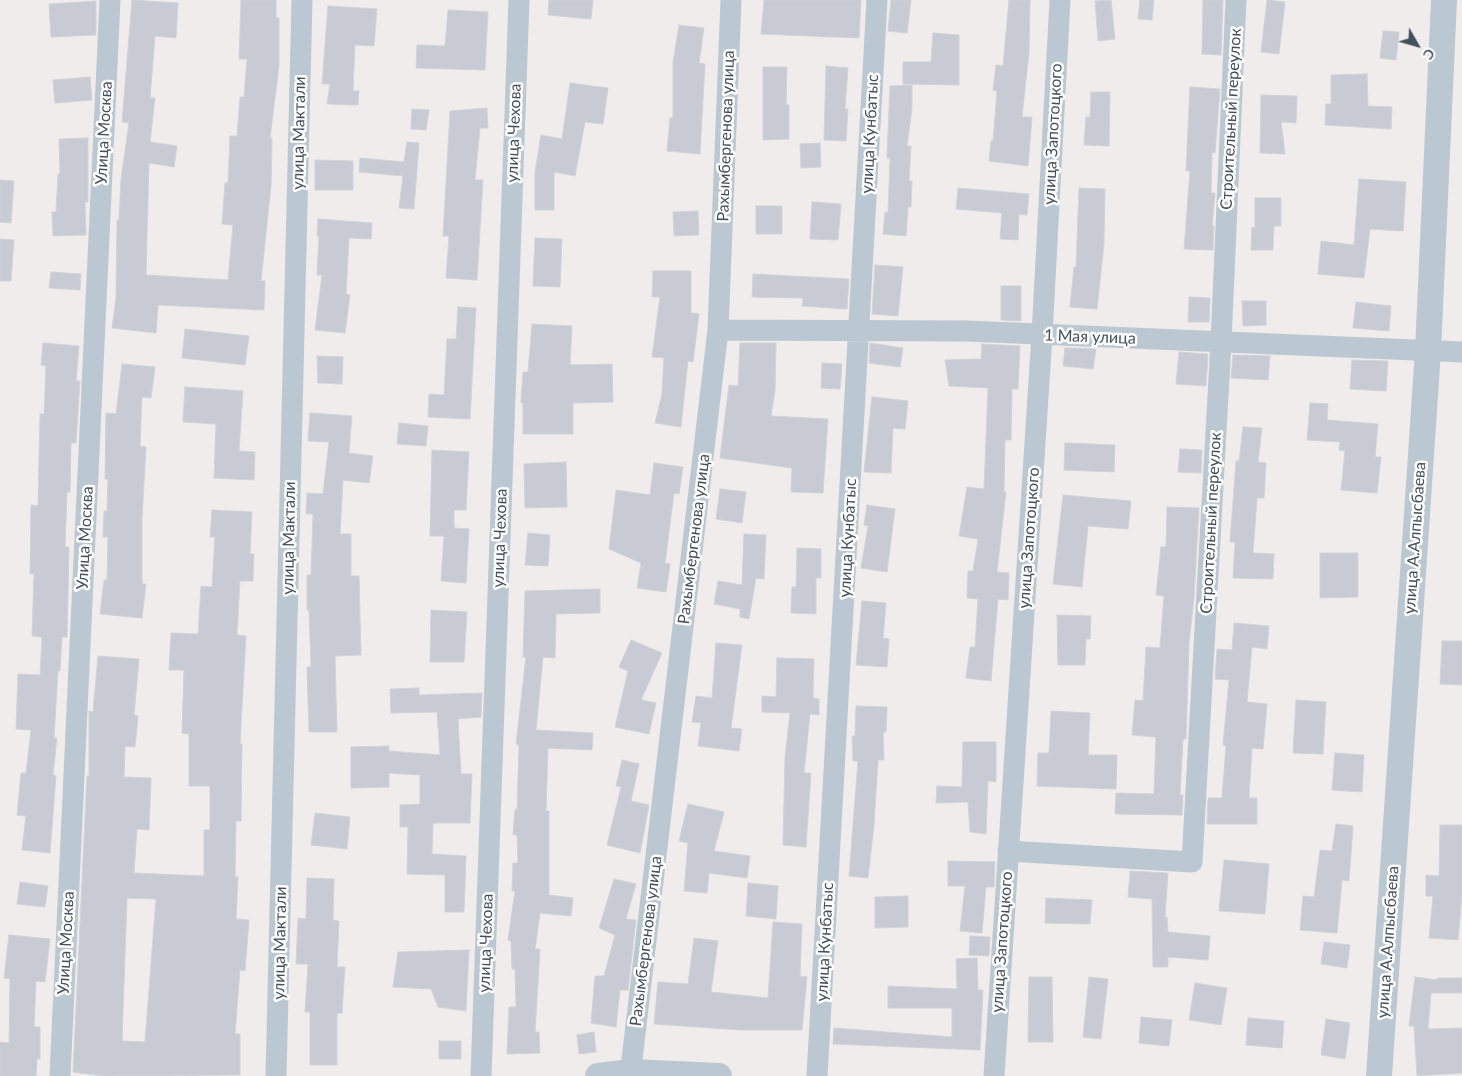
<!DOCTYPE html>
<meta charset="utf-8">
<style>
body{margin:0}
#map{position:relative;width:1462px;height:1076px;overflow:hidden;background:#f0ecec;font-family:Lato,sans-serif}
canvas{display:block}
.north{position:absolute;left:1392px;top:20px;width:50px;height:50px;-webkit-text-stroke:4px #fff;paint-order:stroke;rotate:128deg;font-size:14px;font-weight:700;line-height:20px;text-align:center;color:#434f5c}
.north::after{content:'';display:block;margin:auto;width:18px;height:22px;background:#434f5c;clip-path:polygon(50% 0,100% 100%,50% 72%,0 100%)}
</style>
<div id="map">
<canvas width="1462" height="1076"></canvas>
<div class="north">С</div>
</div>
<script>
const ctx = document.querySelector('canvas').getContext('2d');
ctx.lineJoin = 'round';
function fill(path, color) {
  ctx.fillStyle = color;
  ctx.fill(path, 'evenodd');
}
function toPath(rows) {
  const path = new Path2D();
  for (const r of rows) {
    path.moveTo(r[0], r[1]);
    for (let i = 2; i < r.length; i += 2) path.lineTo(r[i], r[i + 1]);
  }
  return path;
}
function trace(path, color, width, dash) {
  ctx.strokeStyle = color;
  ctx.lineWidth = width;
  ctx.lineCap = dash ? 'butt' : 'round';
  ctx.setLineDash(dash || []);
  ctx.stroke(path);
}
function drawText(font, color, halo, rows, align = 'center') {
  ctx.font = font + ' Lato,sans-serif';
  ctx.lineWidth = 5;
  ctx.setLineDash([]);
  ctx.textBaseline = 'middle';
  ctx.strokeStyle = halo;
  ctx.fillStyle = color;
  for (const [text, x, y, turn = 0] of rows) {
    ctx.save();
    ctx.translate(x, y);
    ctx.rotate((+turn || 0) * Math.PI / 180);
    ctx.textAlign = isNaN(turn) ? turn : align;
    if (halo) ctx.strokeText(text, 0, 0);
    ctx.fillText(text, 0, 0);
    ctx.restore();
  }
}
const building = toPath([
 [132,0,178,3,176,38,155,36,150,98,155,98,150,142,177,146,174,167,149,163,146,275,228,280,233,225,222,224,225,183,228,183,230,136,237,136,240,97,244,97,247,59,239,59,241,0,276,0,276,18,279,18,279,66,270,138,272,138,271,186,261,281,265,281,264,310,158,305,156,333,112,328,116,298,117,220,119,220,121,179,129,123,122,122,132,0],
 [549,0,593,0,591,19,548,15,549,0],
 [764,0,861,0,859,38,761,34,764,0],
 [891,0,911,0,907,33,888,31,891,0],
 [1009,0,1030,0,1029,52,1022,117,1032,117,1028,166,989,161,991,141,993,141,997,91,993,90,996,65,1003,66,1009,0],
 [1111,0,1115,39,1098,41,1095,1,1111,0],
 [1140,0,1154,0,1152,20,1138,19,1140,0],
 [1203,0,1223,0,1221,55,1202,54,1203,0],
 [1267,0,1285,2,1279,54,1261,52,1267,0],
 [96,1,96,35,51,37,49,4,96,1],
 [328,6,377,9,374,46,355,45,353,91,359,91,358,105,327,104,330,84,322,84,328,6],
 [448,10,488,12,485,70,416,68,417,45,445,46,448,10],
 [679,25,704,28,699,63,705,64,700,154,667,151,670,118,673,118,673,62,679,25],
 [1383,31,1399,32,1396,60,1380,58,1383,31],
 [933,33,959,35,959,85,903,84,903,62,931,62,933,33],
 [826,66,848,68,845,109,848,109,846,141,824,140,826,66],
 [763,67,787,67,786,105,789,105,789,139,763,140,763,67],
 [1367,74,1368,106,1392,107,1391,129,1325,125,1326,104,1331,104,1331,75,1367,74],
 [90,77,92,100,55,103,53,80,90,77],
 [570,83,608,88,603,124,585,122,575,176,554,172,554,210,535,210,535,172,541,135,562,139,570,83],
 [912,85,912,108,907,146,911,146,909,181,912,181,911,207,908,207,906,236,883,234,885,212,888,213,890,158,887,158,890,86,912,85],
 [1190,87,1220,89,1215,153,1212,152,1211,193,1215,193,1212,226,1214,226,1213,250,1184,249,1190,171,1186,171,1190,87],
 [1091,92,1110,92,1109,146,1084,145,1086,117,1090,117,1091,92],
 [1261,95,1297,96,1296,123,1281,122,1285,154,1260,153,1261,95],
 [487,108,488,128,480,128,475,180,483,180,477,280,446,278,449,236,443,236,450,111,487,108],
 [412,109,429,110,426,130,411,129,412,109],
 [88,138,88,202,85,202,86,235,53,236,52,212,56,212,58,174,60,174,59,139,88,138],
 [407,142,419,143,414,209,399,208,403,176,359,172,360,158,404,162,407,142],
 [820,143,821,167,801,168,800,144,820,143],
 [315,160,353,161,353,190,315,190,315,160],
 [1359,179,1406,182,1403,231,1370,229,1364,278,1318,274,1321,241,1354,245,1359,179],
 [0,180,14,181,11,223,0,222,0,180],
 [958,188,1029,194,1027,215,1019,214,1018,240,1000,239,1002,213,956,209,958,188],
 [1079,188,1105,189,1104,244,1097,309,1070,307,1074,267,1076,267,1079,188],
 [1255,198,1281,198,1281,226,1274,226,1273,250,1251,250,1252,227,1255,228,1255,198],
 [812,202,841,204,838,240,810,239,812,202],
 [756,206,782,206,782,234,756,234,756,206],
 [698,211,699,235,674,236,673,212,698,211],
 [318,219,372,223,371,239,349,238,346,294,350,295,345,333,315,330,322,275,317,275,319,236,317,236,318,219],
 [535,238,562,239,560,287,533,286,535,238],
 [0,239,14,240,11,281,0,281,0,239],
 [875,265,903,267,898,316,872,314,875,265],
 [653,271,691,271,691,313,699,314,693,362,688,361,681,427,655,423,662,394,664,358,652,357,660,297,652,297,653,271],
 [51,272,81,274,80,290,49,288,51,272],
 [753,274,849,279,847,309,802,306,803,298,752,297,753,274],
 [1001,286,1021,286,1021,321,1001,320,1001,286],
 [1189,297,1210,298,1209,322,1188,322,1189,297],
 [1242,301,1266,301,1266,325,1243,326,1242,301],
 [1356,302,1391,306,1389,331,1353,328,1356,302],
 [458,307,476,308,470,419,428,417,429,394,444,395,447,339,456,339,458,307],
 [532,324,572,326,570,365,612,364,613,402,573,403,573,434,523,434,523,403,521,403,523,372,528,372,532,324],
 [185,329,249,336,245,365,182,358,185,329],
 [43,343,79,346,76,381,80,381,76,443,71,443,70,492,67,492,65,547,69,547,67,637,62,637,60,671,58,670,54,738,57,738,53,775,56,776,50,853,22,850,26,816,17,815,21,773,26,773,31,730,16,729,18,674,40,675,42,637,32,636,34,574,30,574,31,505,38,506,40,414,44,414,46,366,41,365,43,343],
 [740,343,776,343,775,391,771,416,828,419,823,493,791,492,792,468,720,458,729,385,738,386,740,343],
 [870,343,903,348,900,367,869,363,870,343],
 [982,344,1020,346,1018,389,1012,389,1011,440,1005,440,1004,492,1006,492,997,572,1009,573,1008,600,998,599,991,681,966,678,970,647,975,647,978,599,967,598,968,571,973,571,978,539,959,536,967,487,984,489,988,388,949,386,945,360,981,359,982,344],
 [1065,348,1096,349,1093,369,1063,366,1065,348],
 [1179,352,1208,354,1206,386,1176,384,1179,352],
 [1233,355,1270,356,1268,380,1231,378,1233,355],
 [317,356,343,357,342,384,318,383,317,356],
 [1352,360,1388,361,1386,391,1350,389,1352,360],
 [822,363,842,364,840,389,821,388,822,363],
 [122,364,155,367,151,398,142,397,140,446,146,447,142,519,142,584,146,584,142,618,100,614,104,580,107,580,108,537,103,537,104,511,107,511,108,479,105,479,106,413,116,414,122,364],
 [185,387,243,391,239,451,255,452,254,480,214,478,216,424,183,422,185,387],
 [872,397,908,401,905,429,893,428,891,473,864,472,872,397],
 [1310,403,1328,404,1327,420,1378,424,1375,457,1381,457,1377,493,1341,490,1345,451,1339,450,1340,442,1307,440,1310,403],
 [310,413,352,416,349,453,373,456,369,483,343,480,340,534,351,534,351,576,359,576,361,655,335,656,337,732,309,732,307,667,311,667,309,610,307,610,307,575,311,575,313,514,306,514,307,493,323,494,329,442,308,441,310,413],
 [399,423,428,426,426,446,397,444,399,423],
 [1243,427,1262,428,1258,462,1266,463,1264,498,1257,498,1253,553,1274,554,1273,579,1233,578,1235,542,1230,542,1236,461,1239,461,1243,427],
 [1065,443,1115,445,1114,472,1064,470,1065,443],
 [1180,449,1202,450,1201,473,1178,472,1180,449],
 [432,450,469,452,466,510,454,510,454,528,469,529,466,583,441,581,444,536,430,536,432,450],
 [566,462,567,507,525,508,524,464,566,462],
 [654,463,683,467,679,494,674,493,665,563,670,564,666,592,637,588,641,563,609,549,616,490,650,495,654,463],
 [720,489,746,492,742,523,716,519,720,489],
 [1063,495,1131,501,1128,529,1088,526,1082,587,1053,584,1063,495],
 [867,505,895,509,887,572,861,568,868,526,864,525,867,505],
 [1167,507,1199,508,1194,598,1189,643,1186,739,1183,739,1180,795,1183,795,1182,815,1115,814,1116,793,1154,794,1156,737,1132,735,1135,700,1143,701,1146,647,1160,648,1164,596,1156,595,1161,547,1166,547,1167,507],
 [212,510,252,512,250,554,254,554,253,581,240,581,237,635,246,636,240,744,242,744,241,821,236,821,235,877,238,877,236,919,249,920,245,971,240,970,235,1034,240,1034,240,1075,103,1076,73,1072,87,776,89,776,89,711,93,712,98,656,139,659,134,715,138,716,135,747,125,746,124,777,151,778,149,830,137,829,134,873,204,876,204,830,210,830,210,786,189,786,189,734,182,733,184,670,169,670,171,633,198,634,201,586,212,587,215,537,210,537,212,510],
 [127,898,156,899,145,1042,122,1041,127,898],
 [528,533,550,535,548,566,525,565,528,533],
 [744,534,766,535,764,579,756,578,749,619,740,617,740,609,714,604,718,581,742,585,744,534],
 [797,548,821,549,821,578,816,578,816,614,791,613,792,587,796,587,797,548],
 [1320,553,1358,553,1358,597,1320,598,1320,553],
 [600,589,600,613,556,614,555,658,543,657,536,730,593,733,592,750,548,748,546,811,549,811,549,895,573,898,571,916,540,913,535,949,540,949,535,1032,539,1032,540,1053,507,1054,509,1007,516,1007,515,969,512,969,511,941,508,940,515,891,512,891,513,863,518,863,517,835,513,835,515,809,517,810,519,745,516,744,526,657,523,657,525,591,600,589],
 [862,601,886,603,883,638,889,639,887,667,856,665,862,601],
 [431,610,467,612,464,662,430,662,431,610],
 [1057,615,1091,616,1090,639,1086,639,1085,665,1058,665,1057,615],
 [1234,623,1269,626,1267,649,1252,647,1247,702,1267,704,1263,749,1252,748,1249,798,1257,798,1257,824,1207,824,1208,798,1222,798,1226,746,1223,745,1229,680,1215,679,1217,649,1232,650,1234,623],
 [631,640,662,653,641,700,656,703,649,734,615,727,628,671,619,667,631,640],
 [1442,641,1462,641,1462,685,1440,684,1442,641],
 [716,643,742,645,731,728,742,729,739,751,698,746,701,723,692,722,696,696,712,698,716,643],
 [777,658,814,659,813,698,819,699,819,715,810,714,804,773,811,773,806,847,783,845,785,758,790,713,762,712,762,696,776,697,777,658],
 [419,688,419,695,482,693,481,717,458,719,461,774,472,774,470,823,433,823,432,854,466,856,464,912,445,912,445,875,407,874,408,827,400,827,400,805,420,804,420,775,389,773,389,787,351,788,351,747,389,746,389,751,440,755,437,712,391,713,390,689,419,688],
 [1296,700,1326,702,1323,754,1293,753,1296,700],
 [856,706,887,707,886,732,883,732,884,760,878,760,874,825,868,878,849,876,858,761,853,761,852,736,855,736,856,706],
 [1051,711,1090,713,1088,755,1117,755,1116,789,1037,786,1038,753,1049,753,1051,711],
 [963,742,996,742,996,782,988,781,986,834,970,832,968,802,936,803,937,786,962,787,963,742],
 [1335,753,1364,755,1362,792,1332,790,1335,753],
 [622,760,639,764,631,801,649,805,640,853,607,845,621,787,616,786,622,760],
 [688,804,724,812,714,851,750,856,747,878,709,873,707,893,684,891,688,843,679,841,688,804],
 [315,813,350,817,347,849,311,845,315,813],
 [1336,824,1353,826,1349,881,1342,880,1337,933,1300,930,1303,896,1314,897,1320,850,1332,851,1336,824],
 [1440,825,1462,825,1462,895,1458,940,1429,938,1433,896,1426,896,1426,875,1439,876,1440,825],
 [1224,860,1269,864,1265,914,1219,911,1224,860],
 [948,861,995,862,994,887,986,887,982,933,960,931,965,886,948,886,948,861],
 [1130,871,1168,873,1165,917,1167,917,1168,932,1210,936,1208,960,1168,957,1168,967,1153,967,1152,899,1128,897,1130,871],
 [307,878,334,879,333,920,339,921,337,967,345,967,342,1013,337,1013,337,1065,310,1065,310,1012,305,1012,308,964,296,964,298,918,306,919,307,878],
 [614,879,636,884,626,919,636,920,628,990,620,990,616,1027,591,1023,595,976,604,976,615,935,599,928,614,879],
 [20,882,48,886,45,907,17,904,20,882],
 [748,883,778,886,776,919,746,916,748,883],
 [908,896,908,927,875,928,875,897,908,896],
 [1046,898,1092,900,1090,924,1045,923,1046,898],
 [773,922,802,924,800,976,807,977,802,1030,741,1030,654,1024,658,982,688,984,694,938,718,941,711,992,768,998,773,922],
 [9,935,50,939,45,982,36,981,34,1027,40,1027,40,1059,37,1059,36,1076,0,1076,0,1042,9,1043,10,979,4,978,9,935],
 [970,936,990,937,989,956,969,955,970,936],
 [1324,942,1350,945,1347,968,1321,964,1324,942],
 [469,950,466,1011,438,1007,431,989,393,987,398,952,469,950],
 [977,958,978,990,983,990,980,1050,833,1044,834,1028,952,1037,952,1008,888,1008,888,986,957,989,956,959,977,958],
 [1029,977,1052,977,1053,1042,1028,1042,1029,977],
 [1089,977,1108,979,1101,1039,1083,1037,1089,977],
 [1415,977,1437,980,1437,978,1462,978,1462,993,1431,993,1428,1029,1462,1028,1462,1073,1417,1076,1414,1026,1409,1026,1415,977],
 [1195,983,1227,988,1221,1025,1189,1020,1195,983],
 [1141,1017,1172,1020,1169,1046,1139,1043,1141,1017],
 [1248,1018,1284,1021,1282,1048,1246,1045,1248,1018],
 [1326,1019,1350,1023,1345,1059,1321,1055,1326,1019],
 [594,1032,596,1052,579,1054,577,1035,594,1032],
 [439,1041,461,1041,461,1059,439,1059,439,1041]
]);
fill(building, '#c8cbd3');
trace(building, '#d0d2d9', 1);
trace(toPath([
 [718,330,967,331,1462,352],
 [1008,851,1192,862,1221,342,1236,0],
 [60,1076,110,0],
 [276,1076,302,0],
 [481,1076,519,0],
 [630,1076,718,330,731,0],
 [817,1076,877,0],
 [994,1076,1042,335,1060,0]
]), '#bbc7d1', 21);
trace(toPath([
 [598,1076,631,1072,719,1076],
 [1379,1076,1428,351,1444,0]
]), '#bbc7d1', 26);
drawText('16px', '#434f5c', '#fff', [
 ["Строительный переулок",1231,119,-87],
 ["Улица Москва",104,133,-87],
 ["улица Мактали",299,133,-89],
 ["улица Чехова",514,133,-88],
 ["улица Кунбатыс",870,134,-87],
 ["улица Запотоцкого",1053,134,-87],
 ["Рахымбергенова улица",726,136,-88],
 ["1 Мая улица",1090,337,2],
 ["Строительный переулок",1211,523,-87],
 ["Улица Москва",85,538,-87],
 ["улица Мактали",289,538,-89],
 ["улица Чехова",500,538,-88],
 ["улица Кунбатыс",848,538,-87],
 ["улица Запотоцкого",1029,538,-86],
 ["улица А.Алпысбаева",1415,538,-86],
 ["Рахымбергенова улица",694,539,-83],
 ["Рахымбергенова улица",646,941,-83],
 ["улица Кунбатыс",825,942,-87],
 ["улица Запотоцкого",1002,942,-86],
 ["улица А.Алпысбаева",1388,942,-86],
 ["Улица Москва",66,943,-87],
 ["улица Мактали",280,943,-89],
 ["улица Чехова",486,943,-88]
]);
</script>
